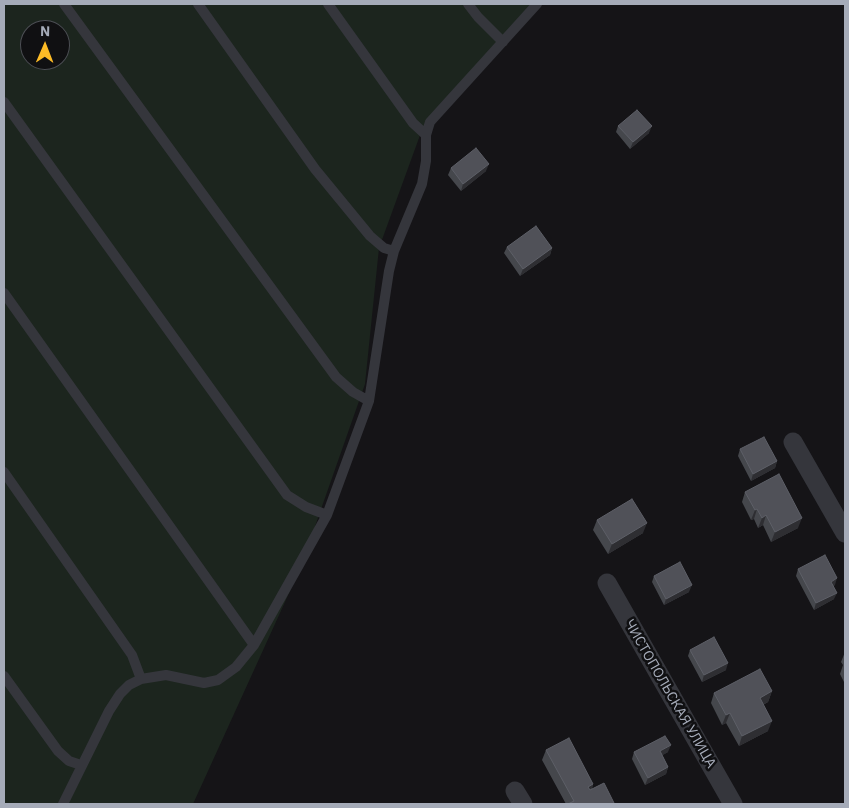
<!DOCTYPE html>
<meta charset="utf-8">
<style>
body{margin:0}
#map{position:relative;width:849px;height:808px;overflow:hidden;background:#151417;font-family:"IBM Plex Sans",sans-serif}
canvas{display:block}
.frame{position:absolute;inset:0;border:5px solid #a5abb8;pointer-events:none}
.north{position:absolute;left:20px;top:20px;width:50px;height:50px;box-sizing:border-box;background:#101012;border:1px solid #4c4e54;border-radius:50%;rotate:1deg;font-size:14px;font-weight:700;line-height:20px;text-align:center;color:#a5abb8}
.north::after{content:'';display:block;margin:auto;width:18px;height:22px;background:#fdbb26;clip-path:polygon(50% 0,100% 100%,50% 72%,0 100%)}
</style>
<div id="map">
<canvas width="849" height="808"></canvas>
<div class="frame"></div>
<div class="north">N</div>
</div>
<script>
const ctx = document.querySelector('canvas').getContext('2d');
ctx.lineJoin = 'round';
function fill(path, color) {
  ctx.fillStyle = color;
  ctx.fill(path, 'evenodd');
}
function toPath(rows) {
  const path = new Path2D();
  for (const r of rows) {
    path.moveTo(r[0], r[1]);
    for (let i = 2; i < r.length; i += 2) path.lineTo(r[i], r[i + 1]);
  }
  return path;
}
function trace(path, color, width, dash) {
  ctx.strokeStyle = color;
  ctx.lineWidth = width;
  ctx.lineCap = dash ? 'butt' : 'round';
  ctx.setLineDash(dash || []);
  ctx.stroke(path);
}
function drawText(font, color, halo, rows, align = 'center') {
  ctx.font = font + ' "IBM Plex Sans",sans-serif';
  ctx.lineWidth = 5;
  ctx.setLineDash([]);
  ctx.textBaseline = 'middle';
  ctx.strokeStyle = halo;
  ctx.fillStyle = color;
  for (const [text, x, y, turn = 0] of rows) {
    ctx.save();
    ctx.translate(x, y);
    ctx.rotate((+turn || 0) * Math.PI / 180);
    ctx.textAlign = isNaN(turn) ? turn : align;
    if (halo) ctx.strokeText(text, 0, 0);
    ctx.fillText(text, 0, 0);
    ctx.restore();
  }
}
fill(toPath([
 [4,4,534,4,423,127,379,248,365,384,300,569,193,804,4,804],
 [30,30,60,30,60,60,30,60]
]), '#1c251e');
trace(toPath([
 [64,4,336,377,353,392,369,401],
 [198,4,315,169,370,236,384,248,394,251],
 [328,4,413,123,426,135],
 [468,4,478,17,503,42],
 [4,102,287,495,306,507,327,515],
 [4,293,254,645],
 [4,472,132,655,141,679],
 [4,676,58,751,69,761,81,765],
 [63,804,109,711,120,694,129,685,141,679,166,675,204,683,218,680,236,667,254,645,327,515,369,401,389,271,394,251,422,184,426,161,426,135,430,122,537,4]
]), '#35363c', 10);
trace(toPath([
 [793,442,845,533],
 [607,583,733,804],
 [515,791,523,804]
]), '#35363c', 19);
fill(toPath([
 [618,126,649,133,630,149,616,132],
 [451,168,486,171,461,191,448,175],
 [507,247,552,248,550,255,520,276,504,253],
 [740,449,777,461,775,468,751,481,738,456],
 [745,492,798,528,771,542,763,525,758,528,754,519,751,520,742,502],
 [597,520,643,533,608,554,593,530],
 [798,569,835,585,833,586,834,599,814,610,796,576],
 [654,576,689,592,664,605,652,582],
 [690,650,726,670,702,682,688,656],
 [845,652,845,684,840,674,843,665,841,662],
 [772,691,768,702,763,705,768,731,739,746,726,723,722,725,711,703,714,693],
 [546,750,593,784,592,789,614,804,566,804,542,760],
 [634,752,668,752,662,755,668,767,666,774,645,785,632,759]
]), '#45474c');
fill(toPath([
 [652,126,649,133,630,149,633,142],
 [489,164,486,171,461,191,463,184],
 [552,248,550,255,520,276,523,269],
 [777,461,775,468,751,481,753,474],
 [757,509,754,519,751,520,755,510],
 [766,515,763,525,758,528,762,518],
 [802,518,798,528,771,542,775,532],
 [647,523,643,533,608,554,612,544],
 [837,578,835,585,828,588,831,582],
 [692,585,689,592,664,605,666,599],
 [837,593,834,599,814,610,816,603],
 [728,663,726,670,702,682,704,675],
 [772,691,768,702,756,708,760,698],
 [730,713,726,723,722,725,726,715],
 [772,721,768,731,739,746,742,736],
 [671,745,668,752,658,758,660,751],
 [668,767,666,774,645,785,648,778],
 [593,784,590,794,588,787]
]), '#2e2e32');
const building = toPath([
 [637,110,652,126,633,142,618,126,637,110],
 [476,148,489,164,463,184,451,168,476,148],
 [536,226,552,248,523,269,507,247,536,226],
 [764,437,777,461,753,474,740,449,764,437],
 [779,474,802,518,775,532,766,515,762,518,757,509,755,510,745,492,779,474],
 [632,499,647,523,612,544,597,520,632,499],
 [825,555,837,578,831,582,837,593,816,603,798,569,825,555],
 [680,562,692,585,666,599,654,576,680,562],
 [714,637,728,663,704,675,690,650,714,637],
 [760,669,772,691,760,698,772,721,742,736,730,713,726,715,714,693,760,669],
 [665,736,671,745,660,751,668,767,648,778,634,752,665,736],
 [569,738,593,784,588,787,590,790,604,783,614,803,611,804,568,804,574,801,546,750,569,738]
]);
fill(building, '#505158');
trace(building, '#5d5f67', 1);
drawText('14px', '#a5abb8', '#101012', [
 ["ЧИСТОПОЛЬСКАЯ УЛИЦА",670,694,60]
]);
</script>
